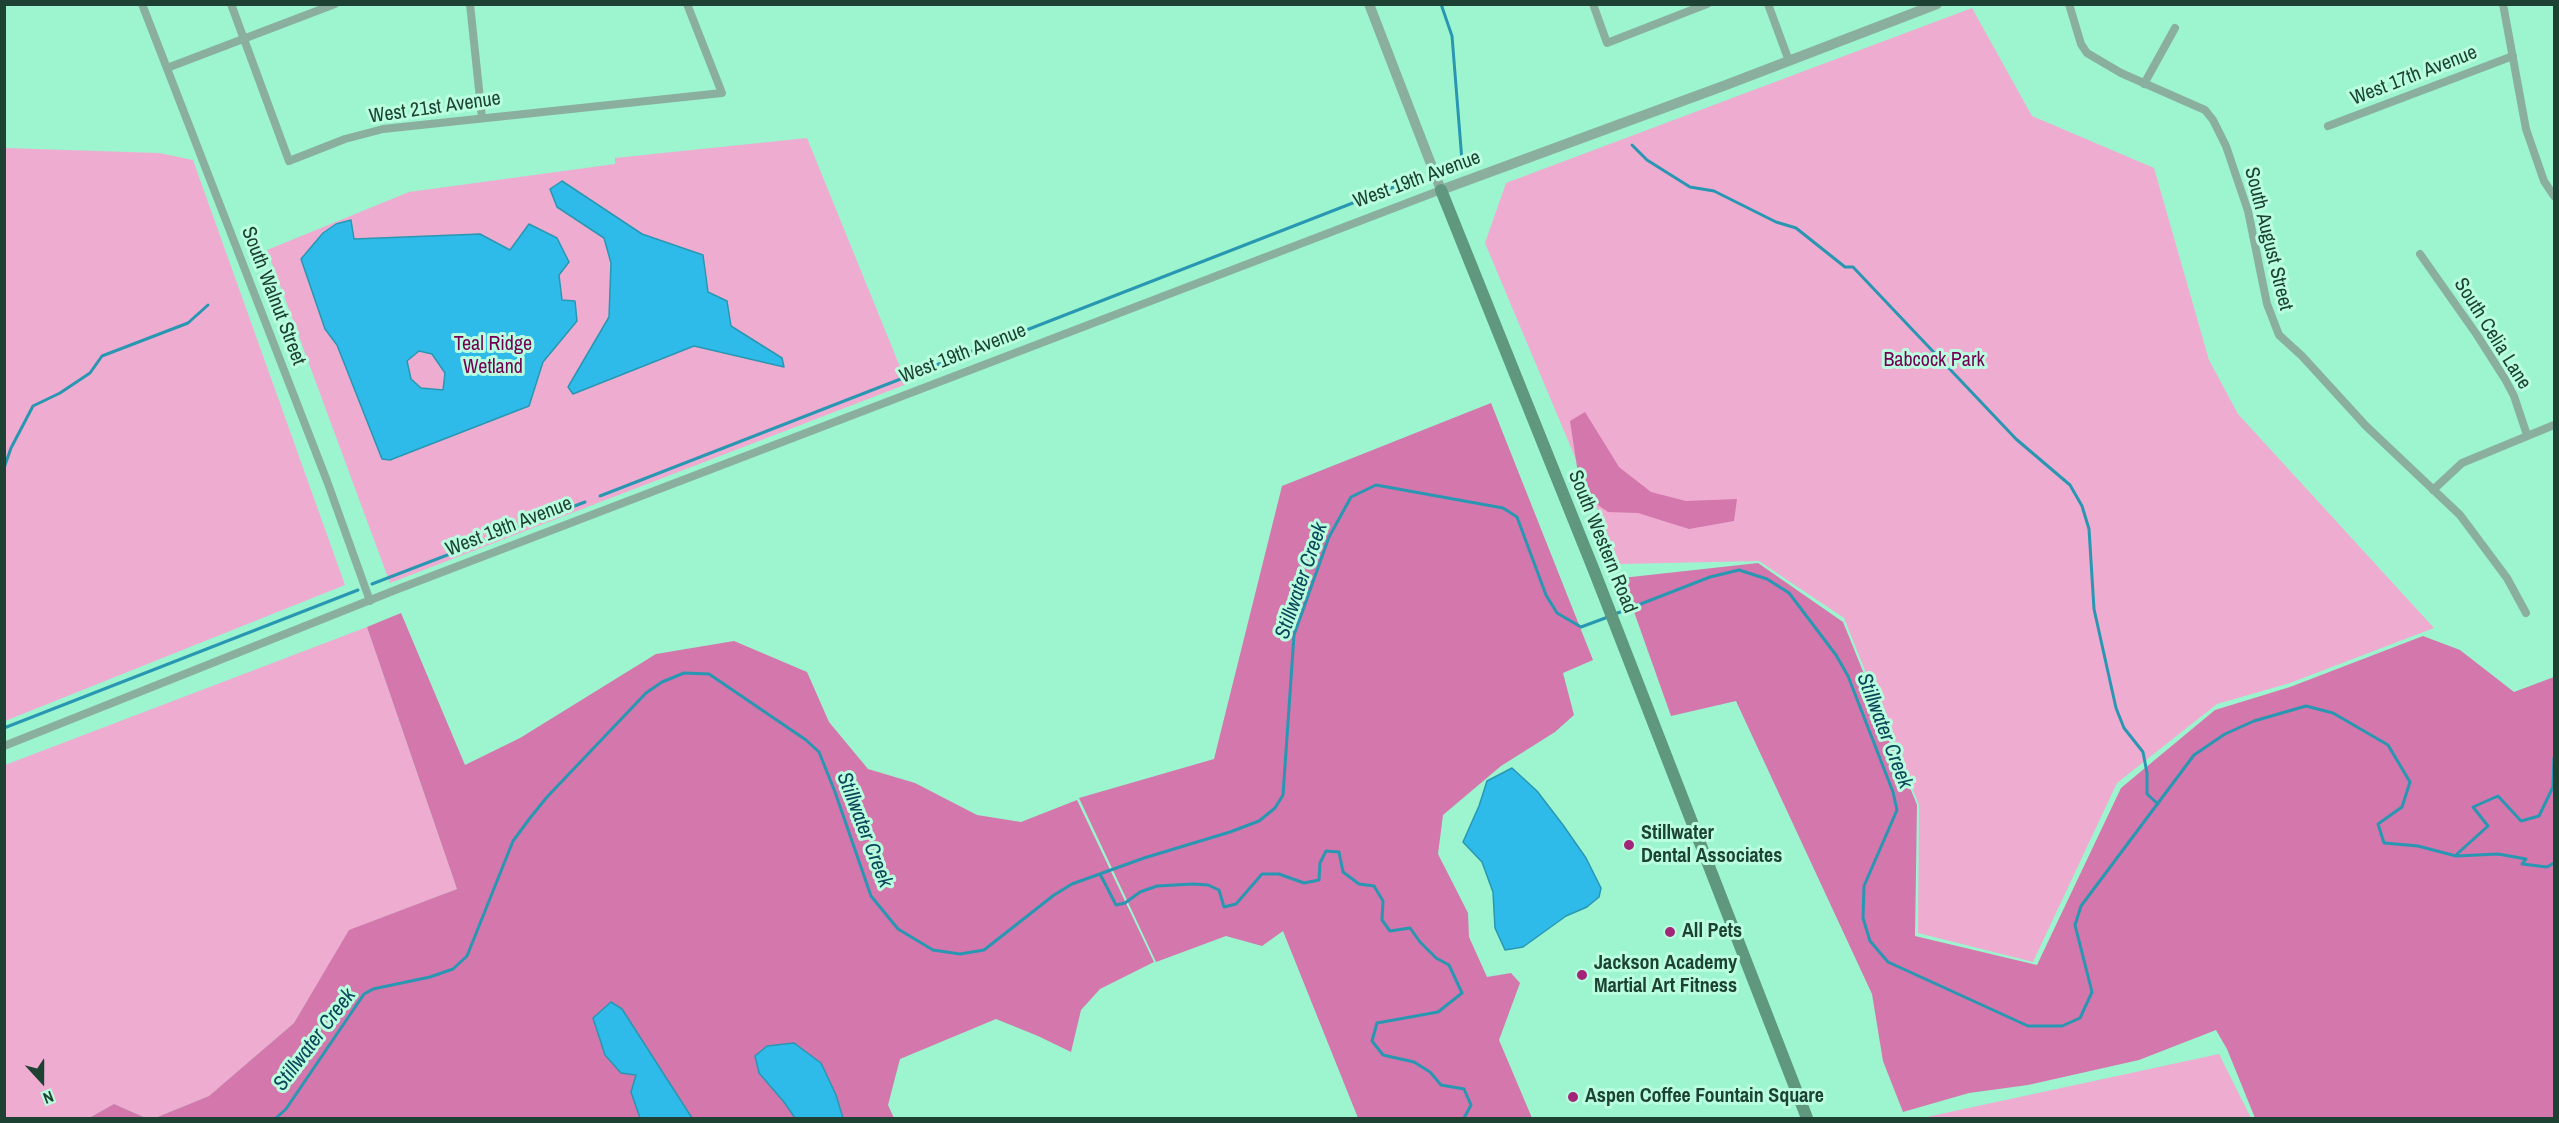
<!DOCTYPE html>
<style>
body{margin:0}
#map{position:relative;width:2559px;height:1123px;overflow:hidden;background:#9cf5cf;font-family:"Archivo Narrow",sans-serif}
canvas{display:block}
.frame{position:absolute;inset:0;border:6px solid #1d4233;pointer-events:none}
.north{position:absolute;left:12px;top:1051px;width:60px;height:60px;-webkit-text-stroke:4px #b9fedf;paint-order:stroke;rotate:159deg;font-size:16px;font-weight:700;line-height:24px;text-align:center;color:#1d4233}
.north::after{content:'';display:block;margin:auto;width:21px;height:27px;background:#1d4233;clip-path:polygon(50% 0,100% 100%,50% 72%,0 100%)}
</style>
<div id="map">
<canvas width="2559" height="1123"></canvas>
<div class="frame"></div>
<div class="north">N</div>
</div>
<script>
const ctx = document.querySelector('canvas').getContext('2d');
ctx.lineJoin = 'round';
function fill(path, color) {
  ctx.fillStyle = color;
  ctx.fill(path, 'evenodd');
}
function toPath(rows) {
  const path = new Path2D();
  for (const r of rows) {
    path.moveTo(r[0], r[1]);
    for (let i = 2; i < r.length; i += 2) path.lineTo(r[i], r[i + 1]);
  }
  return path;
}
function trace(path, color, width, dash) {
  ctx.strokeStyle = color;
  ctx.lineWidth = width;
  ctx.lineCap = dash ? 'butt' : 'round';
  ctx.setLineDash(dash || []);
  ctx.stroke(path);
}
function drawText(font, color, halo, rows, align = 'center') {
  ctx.font = font + ' "Archivo Narrow",sans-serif';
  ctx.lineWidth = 6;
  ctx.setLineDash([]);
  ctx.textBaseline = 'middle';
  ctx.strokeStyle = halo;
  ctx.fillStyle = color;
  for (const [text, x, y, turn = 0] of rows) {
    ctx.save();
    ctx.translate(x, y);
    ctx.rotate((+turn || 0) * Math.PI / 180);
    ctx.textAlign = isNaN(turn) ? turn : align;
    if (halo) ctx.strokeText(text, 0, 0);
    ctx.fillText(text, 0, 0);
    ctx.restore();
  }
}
fill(toPath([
 [1972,8,2032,116,2154,168,2209,360,2238,414,2434,628,2290,683,2217,704,2117,783,2033,962,1918,933,1919,805,1844,618,1759,561,1620,564,1485,243,1506,183],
 [807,138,907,384,390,583,267,250,409,192,615,164,615,158],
 [5,148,159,153,193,160,345,585,5,721],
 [367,627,457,889,350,930,294,1023,209,1096,155,1118,146,1118,114,1104,89,1118,5,1118,5,765],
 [2219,1054,2251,1118,1922,1118]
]), '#efacd1');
fill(toPath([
 [1491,403,1593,660,1563,673,1574,715,1555,732,1501,766,1443,815,1438,854,1468,913,1469,937,1487,977,1511,973,1520,983,1499,1040,1532,1118,1358,1118,1283,931,1262,946,1226,936,1156,962,1079,798,1214,759,1282,486],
 [1585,412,1619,467,1651,492,1686,501,1737,499,1734,521,1689,529,1638,513,1608,512,1581,493,1570,421],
 [1758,563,1843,622,1917,805,1915,936,2037,965,2121,788,2215,710,2290,687,2423,636,2460,650,2514,692,2554,677,2554,1118,2255,1118,2227,1049,2216,1030,2139,1060,2028,1085,1969,1093,1903,1112,1883,1061,1872,994,1736,701,1671,716,1622,578],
 [401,613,465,765,520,738,656,654,734,641,807,672,829,722,868,769,915,783,977,815,1021,822,1077,800,1154,962,1100,989,1081,1010,1071,1052,1038,1036,996,1019,900,1059,888,1105,894,1118,155,1118,209,1096,294,1023,349,930,457,889,367,627],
 [114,1104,146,1118,89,1118]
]), '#d377ac');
const water = toPath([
 [562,181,642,234,703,255,708,292,727,301,731,326,782,358,784,367,694,346,573,394,568,387,609,317,611,263,604,238,557,207,550,189,562,181],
 [351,220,354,239,480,234,510,250,529,224,557,238,569,262,559,275,562,300,575,301,577,321,543,362,529,406,390,460,382,459,337,345,325,329,301,259,323,233,336,224,351,220],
 [419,351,432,354,445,373,443,390,421,388,411,379,407,361,419,351],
 [1512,768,1537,791,1563,825,1586,858,1601,888,1599,897,1587,907,1566,916,1523,947,1505,950,1495,928,1493,892,1482,862,1463,842,1479,806,1487,781,1512,768],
 [611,1002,622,1009,692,1118,640,1118,631,1092,636,1075,621,1073,605,1055,593,1018,611,1002],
 [794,1043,821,1063,836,1095,843,1118,795,1118,784,1102,759,1073,755,1056,767,1046,794,1043]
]);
fill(water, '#2ebbe9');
trace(water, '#2997b2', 1.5);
trace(toPath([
 [1441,4,1452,36,1462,161],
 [1632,145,1647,160,1690,187,1714,191,1776,222,1796,228,1845,267,1853,267,2016,439,2070,485,2082,506,2089,529,2094,609,2116,708,2124,728,2143,752,2147,773,2147,794,2158,804],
 [4,468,11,448,33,406,60,393,90,373,102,356,188,323,208,305],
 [600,496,1417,178],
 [372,584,585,502],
 [1615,614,1710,577,1739,570,1767,579,1789,593,1836,655,1848,676,1893,792,1897,810,1864,886,1863,918,1870,941,1888,962,2028,1026,2062,1026,2080,1018,2092,992,2075,925,2081,906,2194,755,2225,734,2254,721,2306,706,2333,713,2388,745,2410,782,2402,807,2378,824,2384,843,2418,846,2456,856,2498,854,2526,859,2522,864,2547,867,2554,863],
 [4,728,358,590],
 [2457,854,2488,826,2473,807,2498,796,2521,821,2539,816,2553,787,2554,758],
 [1100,874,1116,905,1125,903,1140,892,1157,886,1193,884,1208,885,1219,890,1224,907,1236,904,1262,874,1279,874,1304,883,1319,880,1320,863,1326,851,1339,852,1343,872,1359,884,1374,886,1383,901,1382,920,1390,931,1410,928,1420,942,1436,958,1449,965,1462,993,1438,1012,1377,1023,1372,1041,1383,1055,1414,1062,1430,1072,1441,1085,1464,1089,1471,1105,1464,1118],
 [276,1118,286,1109,364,994,373,989,430,977,453,969,467,956,513,841,530,818,547,797,646,693,662,682,684,673,709,674,806,740,819,752,835,792,871,896,898,929,933,950,960,954,984,950,1054,895,1072,884,1144,858,1230,832,1259,821,1275,808,1283,795,1294,635,1329,537,1351,497,1376,485,1503,508,1517,517,1546,595,1557,613,1581,627,1608,617]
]), '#2997b2', 3);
trace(toPath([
 [142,4,327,481,370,601],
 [231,4,289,161,345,139,383,129,722,93,687,4],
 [470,4,482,118],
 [1593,4,1607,43,1707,4],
 [1768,4,1789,61],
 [2069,4,2081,44,2087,53,2121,73,2205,110,2213,120,2226,146,2248,211,2267,304,2279,335,2302,356,2366,426,2460,515,2507,578,2526,613],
 [2503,4,2526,129,2544,181,2554,196],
 [167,68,335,4],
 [2144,84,2175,28],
 [2328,126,2513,56],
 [2420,254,2477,335,2505,379,2514,396,2527,435],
 [2433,490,2462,463,2554,425],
 [4,746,398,589,1441,190]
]), '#8baf9f', 8);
trace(toPath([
 [1369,4,1441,190,1726,85,1937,4]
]), '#8baf9f', 10);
trace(toPath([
 [1441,190,1595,573,1807,1118]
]), '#60977f', 12);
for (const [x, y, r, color] of [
 [1629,845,6,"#a32578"],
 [1670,932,6,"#a32578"],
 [1582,975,6,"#a32578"],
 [1573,1097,6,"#a32578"]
]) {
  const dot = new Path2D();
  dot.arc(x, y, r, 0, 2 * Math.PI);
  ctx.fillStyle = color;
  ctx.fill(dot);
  trace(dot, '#b9fedf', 2);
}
drawText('20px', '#1d4233', '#b9fedf', [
 ["West 17th Avenue",2414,76,-21],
 ["West 21st Avenue",435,108,-8],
 ["West 19th Avenue",1417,180,-20],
 ["South August Street",2268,239,76],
 ["South Walnut Street",273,296,69],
 ["South Celia Lane",2492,334,58],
 ["West 19th Avenue",963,354,-21],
 ["West 19th Avenue",509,527,-21],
 ["South Western Road",1602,542,68]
]);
drawText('20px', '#750053', '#b9fedf', [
 ["Teal Ridge",493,345],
 ["Wetland",493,368],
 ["Babcock Park",1934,361]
]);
drawText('bold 20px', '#1d4233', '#b9fedf', [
 ["Stillwater",1641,834],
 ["Dental Associates",1641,857],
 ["All Pets",1682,932],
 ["Jackson Academy",1594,964],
 ["Martial Art Fitness",1594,987],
 ["Aspen Coffee Fountain Square",1585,1097]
], 'left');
drawText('italic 21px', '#0d4659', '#b9fedf', [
 ["Stillwater Creek",1302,581,-71],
 ["Stillwater Creek",1884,731,69],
 ["Stillwater Creek",864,830,69],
 ["Stillwater Creek",315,1040,-53]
]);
</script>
